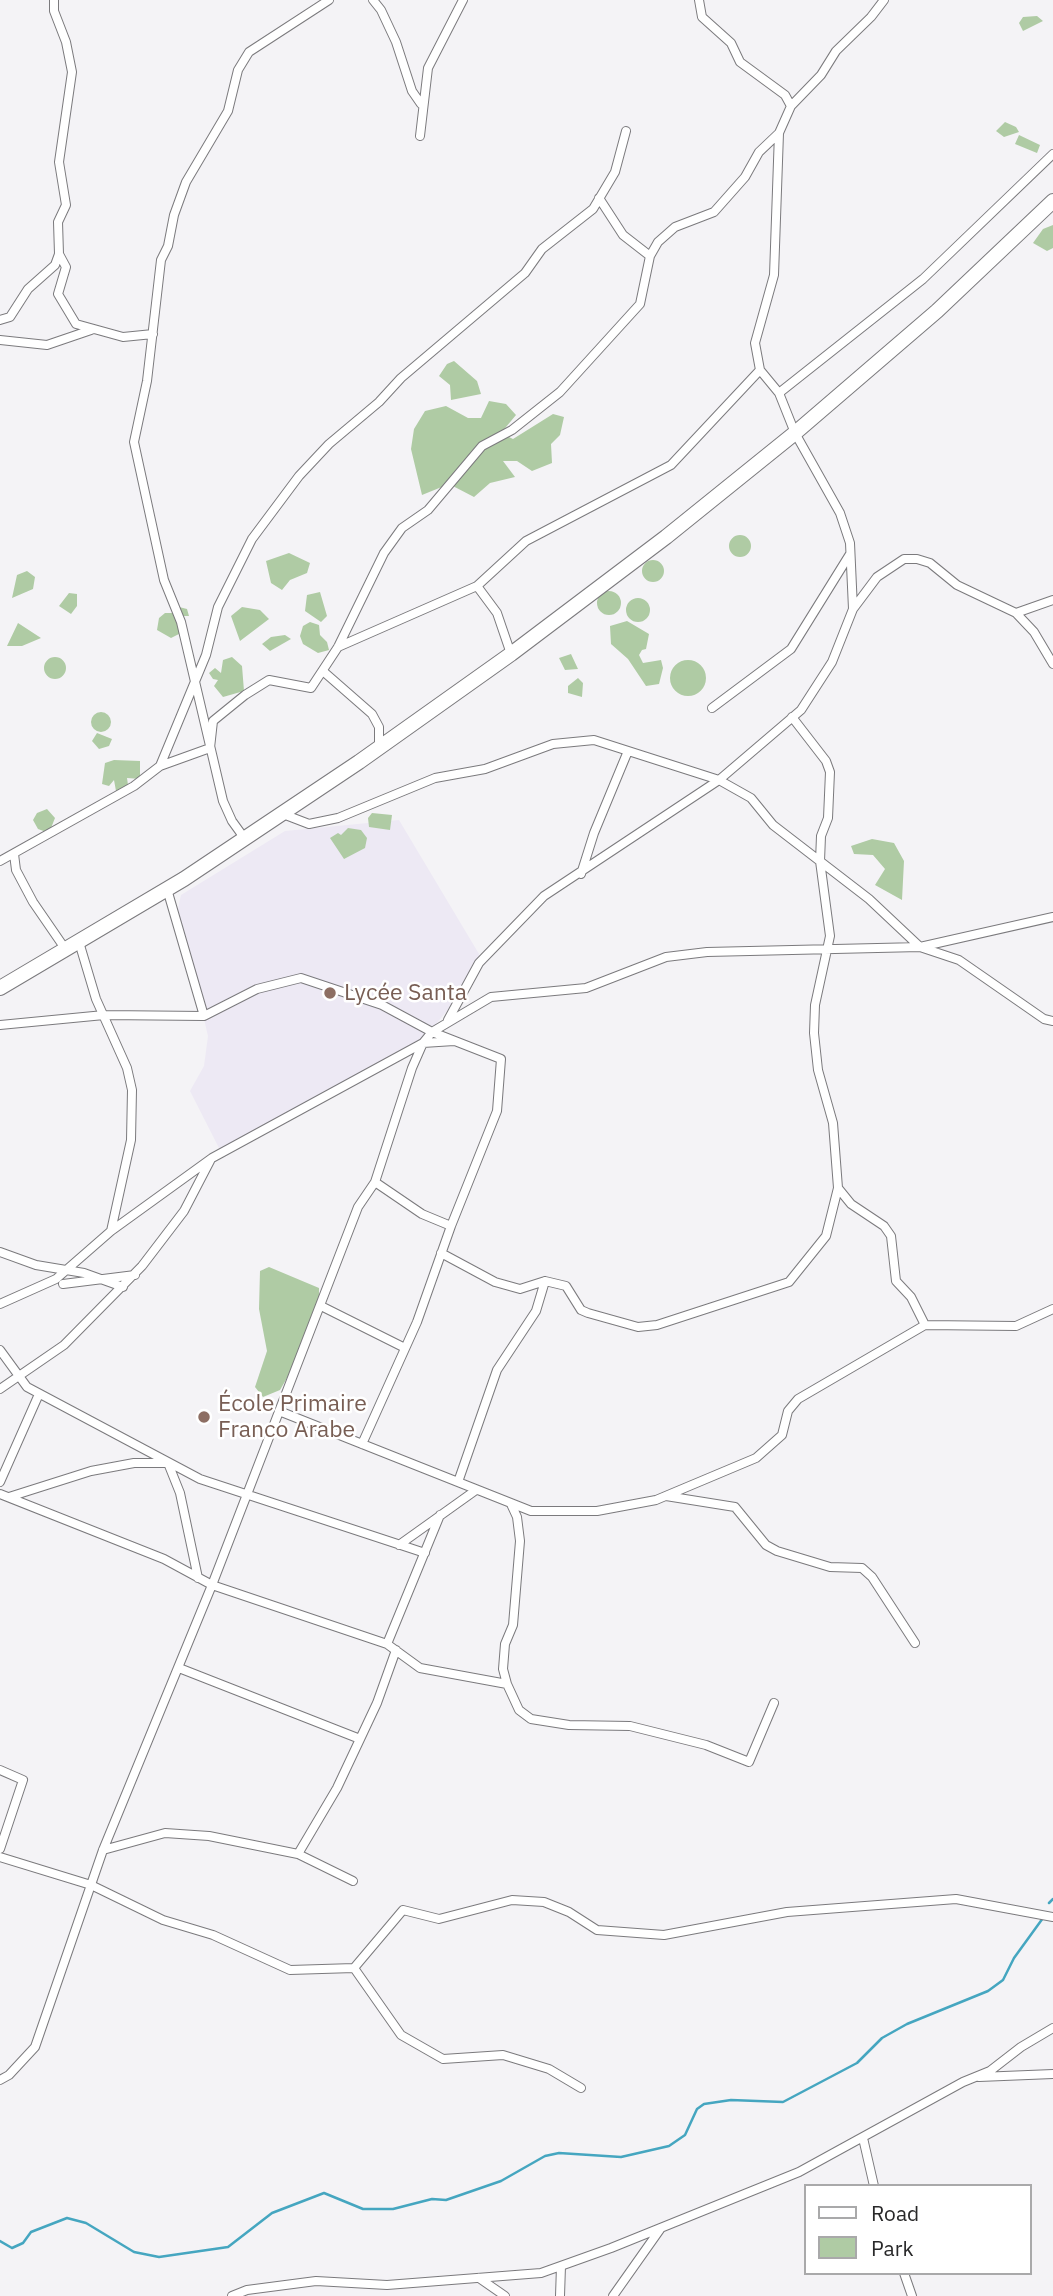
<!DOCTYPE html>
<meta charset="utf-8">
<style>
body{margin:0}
#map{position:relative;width:1053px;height:2296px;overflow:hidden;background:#f4f3f6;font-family:"IBM Plex Sans",sans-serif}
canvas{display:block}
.legend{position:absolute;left:804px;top:2184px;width:228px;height:91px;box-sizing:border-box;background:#fff;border:2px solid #a9a9aa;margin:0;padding:9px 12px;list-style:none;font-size:21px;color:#29292a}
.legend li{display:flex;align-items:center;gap:14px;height:35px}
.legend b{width:35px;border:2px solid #a9a9aa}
</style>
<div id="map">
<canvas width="1053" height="2296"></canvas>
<ul class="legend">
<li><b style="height:9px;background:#fff"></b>Road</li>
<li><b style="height:19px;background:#afcba4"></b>Park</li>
</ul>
</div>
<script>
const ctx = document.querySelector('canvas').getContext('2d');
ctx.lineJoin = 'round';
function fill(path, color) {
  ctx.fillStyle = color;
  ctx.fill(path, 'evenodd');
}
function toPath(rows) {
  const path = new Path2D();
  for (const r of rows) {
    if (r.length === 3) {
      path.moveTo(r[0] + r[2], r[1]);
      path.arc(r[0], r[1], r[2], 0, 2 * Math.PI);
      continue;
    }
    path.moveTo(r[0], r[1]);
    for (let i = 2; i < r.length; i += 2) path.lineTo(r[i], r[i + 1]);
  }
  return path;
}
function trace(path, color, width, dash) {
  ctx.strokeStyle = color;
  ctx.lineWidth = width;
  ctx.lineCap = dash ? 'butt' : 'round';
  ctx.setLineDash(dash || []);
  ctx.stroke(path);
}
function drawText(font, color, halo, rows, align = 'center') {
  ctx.font = font + ' "IBM Plex Sans",sans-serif';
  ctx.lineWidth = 5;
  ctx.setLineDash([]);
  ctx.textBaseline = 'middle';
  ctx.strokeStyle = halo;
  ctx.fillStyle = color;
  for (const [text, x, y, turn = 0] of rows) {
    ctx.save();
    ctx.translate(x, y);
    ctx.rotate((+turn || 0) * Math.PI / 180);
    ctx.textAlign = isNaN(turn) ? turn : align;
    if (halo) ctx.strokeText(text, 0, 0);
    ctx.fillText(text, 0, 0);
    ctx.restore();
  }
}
fill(toPath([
 [399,820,485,964,423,1040,220,1150,190,1091,204,1066,208,1036,178,909,181,895,285,831]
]), '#ede9f4');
fill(toPath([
 [1037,16,1043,21,1023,31,1019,23,1023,17],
 [1005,122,1016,127,1019,132,1004,137,996,131],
 [1019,135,1040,145,1037,153,1015,144],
 [1053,225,1053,248,1047,251,1033,243,1043,229],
 [454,361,477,381,481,394,451,400,450,385,439,376,447,364],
 [489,401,506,404,516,415,501,433,513,439,553,414,564,417,560,435,551,444,552,463,532,471,517,461,503,461,515,477,490,483,474,497,449,484,422,495,411,449,414,429,425,411,446,406,468,418,481,418],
 [740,546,11],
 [289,553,310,563,307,573,290,580,282,590,271,583,266,561],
 [653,571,11],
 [27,571,35,577,33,589,12,598,17,575],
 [609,603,12],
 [320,592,327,616,321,622,305,611,307,595],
 [69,593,77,594,77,606,71,614,59,606],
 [638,610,12],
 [179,607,187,609,189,616,182,616,181,633,171,638,157,630,159,618,165,613,177,613],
 [242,607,260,610,269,619,240,641,231,616],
 [627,621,649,634,646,649,642,650,639,655,643,663,661,660,663,668,659,684,646,686,628,659,611,644,610,626],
 [310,622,319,625,320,635,327,642,329,650,318,653,303,644,300,636,303,626],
 [18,623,41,638,22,646,7,646],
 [285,635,291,639,270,651,262,644,271,637],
 [571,654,578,669,565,670,559,658],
 [232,657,242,666,244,691,223,697,214,686,218,680,213,679,209,673,215,668,221,673,223,660],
 [55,668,11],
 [688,678,18],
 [578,678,583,683,582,697,568,693,568,686],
 [101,722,10],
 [97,733,112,739,109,746,99,749,92,741],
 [114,760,140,761,140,779,127,778,128,785,125,791,116,791,114,780,109,786,102,784,105,763],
 [47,809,55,818,49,833,38,829,33,820,37,813],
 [372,813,392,815,390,830,369,827,368,818],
 [348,828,361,830,367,838,365,848,344,859,330,838,338,833,341,835],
 [872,839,894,843,904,861,902,900,875,885,885,869,873,855,854,854,851,846],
 [269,1267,319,1288,319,1300,291,1371,280,1390,263,1397,255,1387,267,1351,259,1309,260,1271]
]), '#afcba4');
trace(toPath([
 [1049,1903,1053,1899],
 [0,2241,12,2248,23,2243,31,2232,67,2218,86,2223,134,2252,159,2257,228,2247,272,2213,324,2193,363,2209,393,2209,432,2199,446,2200,501,2181,545,2156,559,2153,621,2157,669,2146,685,2135,697,2109,704,2104,731,2100,783,2102,857,2063,882,2038,907,2024,988,1991,1003,1980,1014,1958,1043,1918]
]), '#45a6c0', 2.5);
const minor = toPath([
 [373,0,381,10,396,42,412,91,421,104],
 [699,0,702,17,731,43,740,62,785,95,791,106],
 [420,136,428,68,463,0],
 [599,198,623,235,650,256],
 [59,254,66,267,58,294,76,324,123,337,153,334],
 [0,320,10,317,28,289,55,265,59,254,58,222,66,205,59,162,72,72,66,42,54,11,54,0],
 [0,340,47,345,91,330],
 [779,393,923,279,1053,154],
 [477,586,497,613,511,654],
 [853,609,877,577,904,559,917,559,930,563,957,585,1016,613,1034,632,1053,664],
 [1016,613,1053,600],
 [338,647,477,586,526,541,671,465,760,370],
 [324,672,372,714,379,727,379,748],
 [712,708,791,649,850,554],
 [792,717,826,761,830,772,828,818,821,836,820,861,830,936,815,1005,814,1033,818,1070,833,1123,838,1188,851,1204,884,1226,891,1236,896,1281,911,1297,925,1325],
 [160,766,206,655,218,607,252,539,299,476,329,444,379,402,401,378,525,273,542,249,593,209,615,172,626,131],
 [283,814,309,824,338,818,435,778,485,769,553,744,594,740,719,780,751,798,773,825,869,899,920,947,959,960,1044,1019,1053,1021],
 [245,839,232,821,223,801,181,622,164,580,134,442,147,381,161,260,168,246,174,215,186,182,228,111,238,70,249,52,329,0],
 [14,854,16,870,33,902,66,950],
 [0,861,134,786,160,766,210,748,213,721,245,695,269,680,311,688,338,647,384,553,402,528,428,510,482,446,512,430,560,392,640,304,650,256,658,242,675,227,714,212,745,177,759,152,779,133],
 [581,874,594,833,628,751],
 [167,889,204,1016],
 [448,1020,479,963,544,896,719,780,801,710,832,662,853,609,850,543,840,513,795,433,779,393,760,370,755,343,774,275,779,133,791,106,821,75,836,51,871,17,884,0],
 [0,1025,104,1015,204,1016,257,989,301,978,382,1005,432,1032,491,997,586,988,666,957,707,952,920,947,1053,917],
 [375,1182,422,1214,451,1226],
 [111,1231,212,1158,423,1043,454,1041],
 [0,1252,36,1265,84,1273,123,1287],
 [441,1253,495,1282,520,1289,545,1281,566,1286,581,1310,588,1313,638,1327,657,1325,789,1282,826,1236,838,1188],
 [63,1284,135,1275],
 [0,1304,56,1279,111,1231,131,1140,132,1090,127,1068,96,999,79,942],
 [321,1306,405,1348],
 [0,1350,27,1387,200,1479,425,1553],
 [0,1389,64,1345,142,1266,184,1211,210,1161],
 [279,1411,531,1511,597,1511,656,1500,756,1458,782,1435,788,1411,798,1399,925,1325,1016,1326,1053,1309],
 [0,1482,39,1394],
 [458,1482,497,1370,536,1311,545,1281],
 [0,1494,164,1559,212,1585,387,1644,420,1668,507,1684,519,1710,531,1719,569,1725,630,1726,706,1745,749,1762,774,1703],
 [666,1496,735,1507,766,1545,777,1551,830,1567,862,1568,872,1577,915,1643],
 [9,1497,91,1471,134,1463,168,1463,180,1493,198,1578],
 [399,1545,476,1490],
 [387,1644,440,1515],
 [179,1668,360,1739],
 [507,1684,503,1669,505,1644,513,1625,520,1541,517,1517,511,1504],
 [0,1770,23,1780,0,1849],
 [103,1850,165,1833,209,1836,298,1854,353,1881],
 [298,1854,337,1788,377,1703,396,1650],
 [0,1857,91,1885,163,1920,213,1935,290,1970,354,1968,403,1910,439,1919,512,1900,544,1902,569,1912,597,1930,664,1935,787,1912,956,1899,1053,1917],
 [354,1968,401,2035,443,2059,503,2055,549,2069,581,2088],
 [979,2077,1053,2074],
 [0,2080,9,2075,35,2047,103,1850,212,1585,358,1207,375,1182,412,1068,423,1043,432,1032,501,1059,497,1111,451,1226,417,1322,362,1444],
 [863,2138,874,2186],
 [904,2273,912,2296],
 [479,2278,505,2296],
 [232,2296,247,2290,316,2281,387,2285,541,2273,611,2248,799,2172,963,2082,990,2071,1021,2047,1053,2028],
 [560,2296,561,2266],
 [613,2296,661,2228]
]);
const trunk = toPath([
 [0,988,184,879,359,762,511,654,666,537,795,433,937,311,1053,201]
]);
trace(minor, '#7b7a7d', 10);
trace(trunk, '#7b7a7d', 16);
trace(minor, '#fff', 8);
trace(trunk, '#fff', 14);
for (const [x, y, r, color] of [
 [330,993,7,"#8d6e63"],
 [204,1417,7,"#8d6e63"]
]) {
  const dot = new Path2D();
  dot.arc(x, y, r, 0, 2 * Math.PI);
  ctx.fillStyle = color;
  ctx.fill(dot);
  trace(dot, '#fff', 2.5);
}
drawText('23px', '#785e54', '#fff', [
 ["Lycée Santa",344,993],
 ["École Primaire",218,1404],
 ["Franco Arabe",218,1430]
], 'left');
</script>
